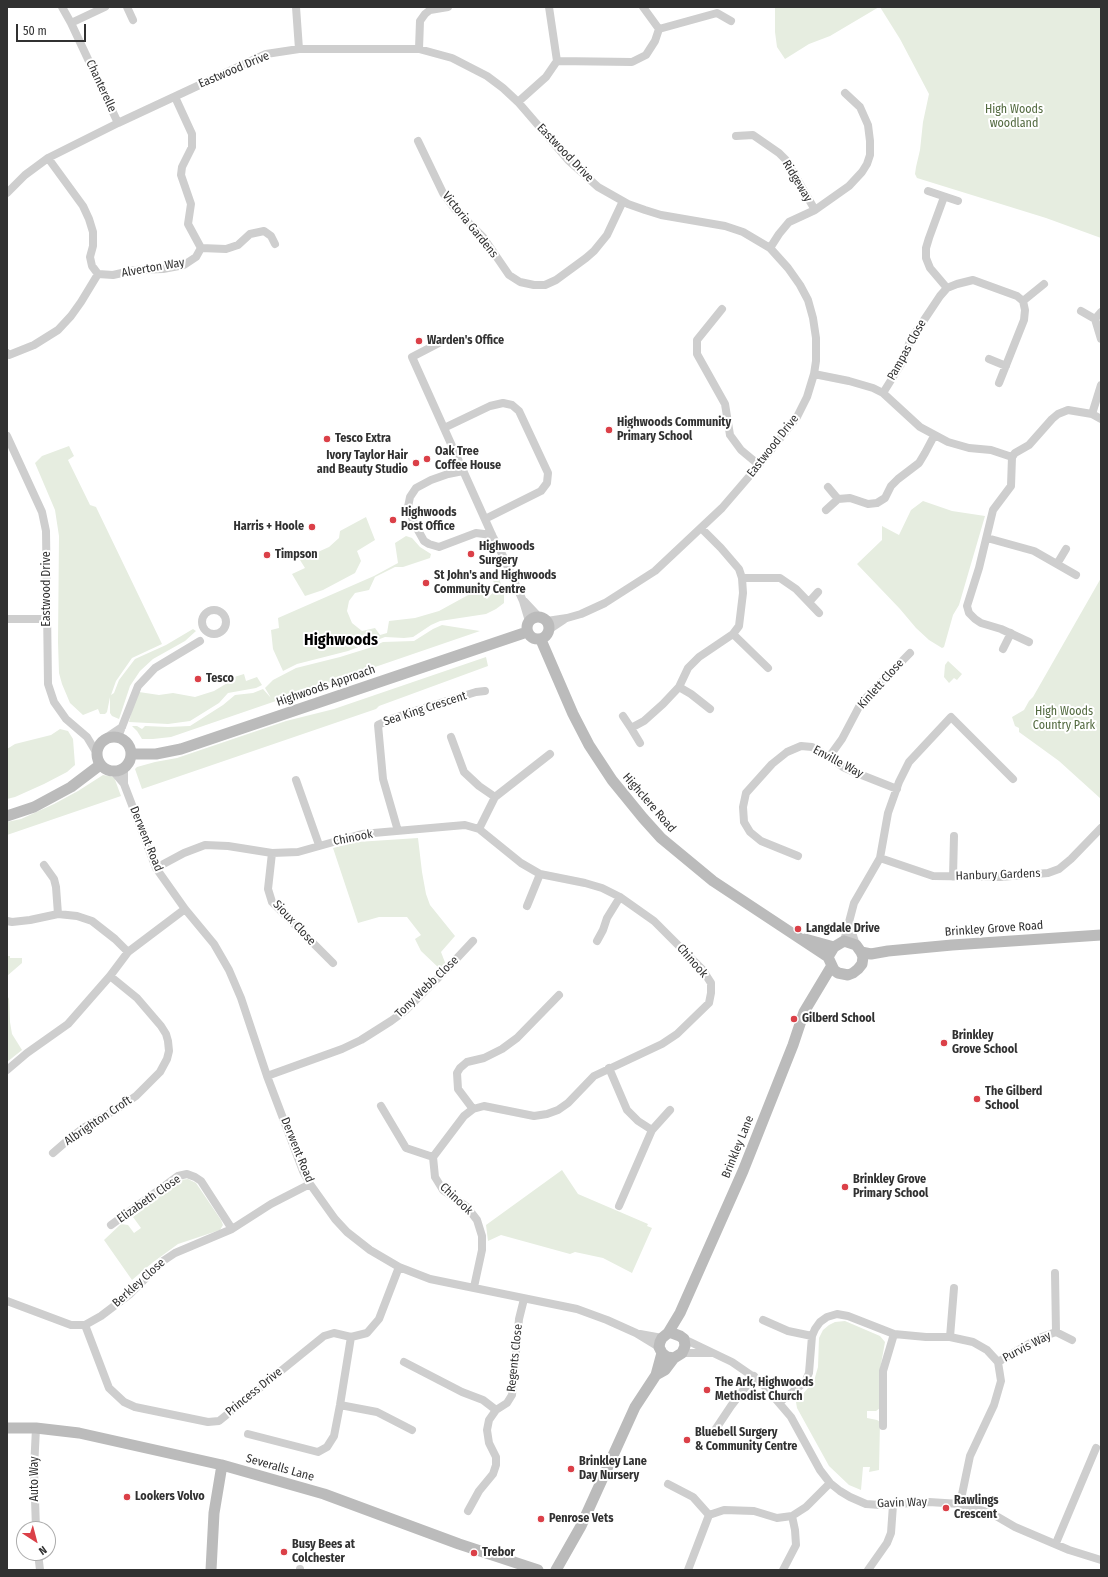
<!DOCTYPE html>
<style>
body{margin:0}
#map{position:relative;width:1108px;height:1577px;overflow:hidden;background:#fff;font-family:"Fira Sans Condensed",sans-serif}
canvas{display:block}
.frame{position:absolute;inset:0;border:8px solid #313131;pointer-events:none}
.north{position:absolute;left:16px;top:1521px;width:40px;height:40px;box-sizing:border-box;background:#fff;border:1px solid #adadad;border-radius:50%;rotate:144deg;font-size:11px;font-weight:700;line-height:16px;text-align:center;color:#313131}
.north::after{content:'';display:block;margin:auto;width:14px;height:18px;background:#db4048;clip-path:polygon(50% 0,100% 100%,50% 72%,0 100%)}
.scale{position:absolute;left:16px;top:24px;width:70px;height:18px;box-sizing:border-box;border:2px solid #313131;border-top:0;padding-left:5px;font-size:12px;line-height:14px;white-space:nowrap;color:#313131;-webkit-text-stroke:3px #fff;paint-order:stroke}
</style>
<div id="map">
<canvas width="1108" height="1577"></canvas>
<div class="frame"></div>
<div class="north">N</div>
<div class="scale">50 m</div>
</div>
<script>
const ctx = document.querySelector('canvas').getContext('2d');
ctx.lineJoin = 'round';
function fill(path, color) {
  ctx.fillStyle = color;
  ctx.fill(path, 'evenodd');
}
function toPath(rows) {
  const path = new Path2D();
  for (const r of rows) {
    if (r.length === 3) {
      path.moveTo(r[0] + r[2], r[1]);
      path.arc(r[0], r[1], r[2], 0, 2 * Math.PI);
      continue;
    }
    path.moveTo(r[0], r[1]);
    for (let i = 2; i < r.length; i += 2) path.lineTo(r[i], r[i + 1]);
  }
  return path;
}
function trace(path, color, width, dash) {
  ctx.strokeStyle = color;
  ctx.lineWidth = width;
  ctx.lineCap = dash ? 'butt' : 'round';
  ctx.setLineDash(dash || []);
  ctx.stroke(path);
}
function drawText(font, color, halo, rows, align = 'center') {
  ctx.font = font + ' "Fira Sans Condensed",sans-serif';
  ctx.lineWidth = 4;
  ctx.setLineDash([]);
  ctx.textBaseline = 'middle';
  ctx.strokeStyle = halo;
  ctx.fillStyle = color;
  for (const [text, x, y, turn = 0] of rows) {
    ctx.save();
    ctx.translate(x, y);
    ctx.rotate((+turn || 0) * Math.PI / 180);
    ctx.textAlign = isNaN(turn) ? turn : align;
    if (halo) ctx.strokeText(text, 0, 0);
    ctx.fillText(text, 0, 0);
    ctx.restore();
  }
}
fill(toPath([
 [775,7,879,7,830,36,809,44,785,59,777,47,775,32],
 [880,7,1101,7,1101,238,1046,218,917,178,915,174,916,167,920,150,923,122,929,94,900,39],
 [69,446,74,456,68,460,90,505,96,507,162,644,132,658,116,681,111,695,114,693,119,680,135,659,166,645,193,629,196,631,185,641,153,659,140,671,130,686,119,719,112,716,110,713,110,697,107,712,105,714,100,714,98,709,83,715,70,703,62,684,59,673,58,642,59,536,55,510,35,463,42,456],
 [923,501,952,511,985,516,959,605,953,615,944,647,942,648,929,640,916,628,900,609,857,564,882,540,882,526,899,535,911,510],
 [366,517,375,540,357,551,361,561,355,573,323,590,305,596,292,574,305,568,300,560,329,547,339,538,340,531],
 [406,536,412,538,420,547,431,554,430,558,403,567,395,567,375,577,369,590,355,593,349,601,347,611,352,623,362,631,375,628,380,635,387,633,389,621,415,618,439,611,470,594,479,592,487,599,496,589,492,577,498,575,504,594,504,603,496,609,486,614,440,621,431,625,413,637,404,638,385,637,348,651,297,664,283,671,273,649,271,630,279,628,278,618,374,576,398,563,395,543],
 [1101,578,1101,799,1059,761,1019,732,1019,728,1015,726,1012,717,1024,710,1029,701,1033,697],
 [442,625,480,631,171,737,153,739,142,739,137,731,132,726,137,726,142,729,145,726,168,727,190,726,223,705,235,695,253,693,263,689,271,698,265,688,273,680,296,668,340,657,369,648,383,642,414,641,433,629],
 [486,657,488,666,379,706,376,709,142,789,135,769,137,767,155,762,177,758,286,721,334,709],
 [948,661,962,674,957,680,954,678,949,683,944,677,945,665],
 [244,674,246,681,257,677,262,685,256,688,228,693,219,703,190,721,168,724,129,722,135,698,139,692,159,695,173,693,195,697,214,691,229,682,231,678],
 [60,729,68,731,73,739,75,765,67,772,44,784,15,797,7,799,7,749,15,744,51,735],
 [103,775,114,777,121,796,7,835,7,822,21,819,54,804,78,791],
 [418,838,422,872,426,894,430,905,455,936,441,952,446,965,441,970,421,951,415,939,421,935,407,917,379,917,358,923,333,848,357,842],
 [7,956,10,956,10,958,22,958,22,963,7,976],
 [7,995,9,999,10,1022,12,1034,22,1050,7,1062],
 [562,1170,578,1194,648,1224,647,1226,652,1228,632,1273,603,1258,575,1252,570,1254,501,1235,488,1241,486,1225],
 [188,1179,196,1183,221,1220,223,1225,220,1230,178,1244,152,1263,132,1280,104,1240,121,1224,128,1225,134,1233,141,1228,133,1217,180,1180],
 [845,1321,880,1336,885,1342,879,1375,880,1408,876,1411,867,1411,867,1418,877,1420,880,1422,879,1470,869,1472,870,1467,863,1467,861,1490,849,1485,829,1466,797,1408,796,1402,814,1381,818,1367,819,1338,823,1330,829,1325,835,1322]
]), '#e6ede0');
trace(toPath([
 [62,7,71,23,118,123],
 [127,7,133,20],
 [296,7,299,49],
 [71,23,105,7],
 [659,29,717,13,731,21],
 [419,49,420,21,425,14,430,10,448,7],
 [557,61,632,62,646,55,655,41,659,29,643,7],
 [175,97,192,134,192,147,182,167,181,175,191,204,188,224,201,248,226,249,238,245,250,234,264,231,271,236,275,244],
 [518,102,546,77,557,61,549,7],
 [736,136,753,135,779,153,786,160,815,210],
 [418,141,443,193,455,209,483,237,509,275,520,282,534,285,545,285,556,280,586,258,594,251,607,235,623,201],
 [928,191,958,201],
 [7,193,25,175,48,158,118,123,266,54,299,49,419,49,452,58,487,76,503,88,518,102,568,160,598,187,628,204,645,210,661,215,725,226,743,232,770,248,788,268,800,285,808,300,813,318,816,338,816,361,814,374,807,397,797,417,759,465,722,508,655,571,605,603,581,614,567,618,547,621],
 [944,197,929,238,926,248,926,258,930,268,947,288],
 [770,248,779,234,789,222,815,210,849,186,862,172,867,164,870,155,870,141,868,125,860,107,845,93],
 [98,274,113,275,135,270,163,269,184,265,196,257,201,248],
 [722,309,697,340,697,354,725,404,730,435,741,450,759,465],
 [1081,311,1095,319,1101,339],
 [1095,319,1101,312],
 [439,343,412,357,492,535,502,554,523,601,529,621],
 [7,353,9,355,34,345,58,330,71,316,81,302,98,274,92,266,90,257,93,246,93,232,89,219,83,206,48,158],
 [989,359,1006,366],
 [814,374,849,381,873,388,883,393,920,427,948,442,969,448,991,450,1012,457],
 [999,383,1024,320,1025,310,1023,301,1044,284],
 [883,393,903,361,910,341,940,296,947,288,957,284,973,280,1017,296,1023,301],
 [1092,414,1101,385],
 [444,428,490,406,503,403,512,405,519,411,548,473,547,483,541,491,485,519],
 [7,436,42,512,46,531,48,684,54,702,66,719,87,737,96,752],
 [463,471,448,474,431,480,416,488,410,497,408,507,414,523,424,541,429,544,439,547,476,533,492,535],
 [828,487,838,499,850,498,868,504,877,503,885,498,891,486,898,479,919,463,925,453,934,436],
 [826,510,838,499],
 [987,538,1034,551,1076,575],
 [1057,564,1066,549],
 [742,578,780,578,796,589,819,613],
 [524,601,539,617],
 [809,602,818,592],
 [214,622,12],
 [7,619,47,619],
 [550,629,565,619],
 [733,634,768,668],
 [1029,642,1001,629,981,623,975,619,969,613,967,606,979,568,993,510,1011,486,1012,457,1015,453,1029,445,1052,419,1058,414,1068,410,1092,414,1101,419],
 [1003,649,1011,633],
 [679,687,691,694,710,709],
 [623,716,631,728,644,721,663,704,679,687,688,668,699,657,733,634,739,626,743,593,742,578,739,569,721,548,701,528],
 [631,728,640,743],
 [118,737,138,686,155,668,200,641],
 [451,737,464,772,479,786,495,797],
 [104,739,122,727],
 [829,757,842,739,861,703,910,653],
 [124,769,124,784,156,868,185,909,214,944,229,970,241,998,267,1076,303,1171,310,1184,335,1219,347,1232,370,1250,399,1267,430,1279,577,1309,607,1320,636,1333,659,1347],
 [113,771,124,784],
 [296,780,319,845],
 [479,829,495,797,550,754],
 [398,831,383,779,378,725,391,719,424,708,476,692,485,691],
 [272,853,268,889,272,902,333,963],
 [798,856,761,841,750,832,744,822,743,807,746,793,772,764,787,752,801,746,812,747,829,757,843,767,854,772,897,789],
 [880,858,933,876,1000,877,1048,873,1059,869,1071,859,1101,828],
 [44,865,54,879,56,887,58,914],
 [156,868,184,853,205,845,228,846,272,853,298,852,362,834,465,825,479,829,521,863,540,874,585,883,602,888,620,897,654,921,702,969,711,983,711,993,709,1003,677,1034,662,1044,594,1076,568,1103,558,1110,547,1114,534,1116,484,1106,473,1109,464,1116,433,1157,435,1177,443,1190,467,1207,477,1220,482,1236,482,1250,474,1287],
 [953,877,954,836],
 [527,906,540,874],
 [7,921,12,922,30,920,58,914,77,916,92,921,115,939,128,952],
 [849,923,856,945],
 [597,941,603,930,607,918,620,897],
 [844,941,854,903,880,858,888,813,899,782,909,762,951,717,1013,779],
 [609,1068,627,1110,638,1121,652,1130],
 [7,1070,27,1053,68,1024,110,976,128,952,185,909],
 [267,1076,342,1049,361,1040,391,1021,406,1010,445,971,473,941],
 [381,1106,406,1148,433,1157],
 [473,1109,458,1089,457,1073,460,1068,467,1062,484,1058,502,1049,517,1038,559,995],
 [53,1153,68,1140,83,1128,117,1109,136,1096,160,1072,167,1059,169,1051,168,1041,166,1034,161,1026,137,998,110,976],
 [619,1206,652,1130,670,1110],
 [111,1225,178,1176,187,1174,195,1177,201,1181,232,1229],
 [1055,1273,1056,1332],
 [7,1301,71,1325,85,1325,101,1316,130,1294,163,1261,175,1253,232,1229,271,1204,310,1184],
 [763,1320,788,1331,812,1336],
 [85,1325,109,1388,124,1402,135,1407,208,1422,219,1421,324,1336,334,1333,351,1337,367,1333,379,1319,399,1267],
 [640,1334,662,1338],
 [950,1337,954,1288],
 [684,1339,732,1362,761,1382,791,1417,820,1470,830,1483,840,1491,850,1497,866,1504,880,1505,929,1502,960,1504,991,1513,1015,1527,1069,1550,1101,1560],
 [682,1353,712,1353],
 [404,1362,462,1392,483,1400,496,1410],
 [998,1362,1039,1338,1056,1332,1072,1340],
 [780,1402,805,1382,809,1373,812,1336,815,1329,820,1322,827,1317,837,1314,848,1316,894,1334,926,1337,950,1337,973,1342,987,1350,998,1362,1001,1381,994,1405,970,1456,960,1504],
 [340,1405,377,1412,412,1430],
 [883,1426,883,1371,894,1334],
 [715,1430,731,1406,754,1376],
 [248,1434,318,1452,327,1447,334,1436,340,1405,351,1337],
 [668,1484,693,1497,709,1515],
 [468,1511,479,1491,493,1474,496,1465,496,1457,489,1443,487,1430,489,1420,496,1410,507,1403,512,1395,519,1319,524,1299],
 [36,1529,34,1469,36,1428],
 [1056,1543,1096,1448],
 [38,1553,40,1570],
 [300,1570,300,1569],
 [688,1570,709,1515,724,1510,754,1511,777,1518,792,1516,806,1507,830,1483],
 [783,1570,796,1545,795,1530,792,1516],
 [868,1570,887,1543,891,1533,893,1505]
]), '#cecece', 8);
trace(toPath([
 [538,628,11],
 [541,640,573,714,589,745,612,780,643,818,661,838,713,881,828,957],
 [114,754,17],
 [131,754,156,754,181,749,527,632],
 [7,816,34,807,71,787,100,765],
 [805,939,834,947],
 [844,941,856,945,861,952,863,957,862,964,858,969,853,973,848,975,838,973,834,970,828,957,834,947,844,941],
 [861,952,871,954,888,951,952,945,1101,935],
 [674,1358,667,1357,662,1353,659,1347,660,1342,662,1338,668,1333,680,1313,743,1171,793,1045,804,1012,831,967],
 [656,1375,665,1370,674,1358,682,1353,685,1346,684,1339,680,1336,672,1333,668,1333],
 [7,1428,36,1428,79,1433,222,1465,324,1494,459,1544,538,1570],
 [211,1570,214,1513,222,1465],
 [556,1570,581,1526,635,1407,656,1375,662,1353]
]), '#bbb', 11);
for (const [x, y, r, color] of [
 [419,341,4,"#db4048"],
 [609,430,4,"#db4048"],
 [327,439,4,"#db4048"],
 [427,459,4,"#db4048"],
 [416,463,4,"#db4048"],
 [393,520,4,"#db4048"],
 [312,527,4,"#db4048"],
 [471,554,4,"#db4048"],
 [267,555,4,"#db4048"],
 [426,583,4,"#db4048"],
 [198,679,4,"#db4048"],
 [798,929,4,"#db4048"],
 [794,1019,4,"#db4048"],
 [944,1043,4,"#db4048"],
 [977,1099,4,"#db4048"],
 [845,1187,4,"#db4048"],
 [707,1390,4,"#db4048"],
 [687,1440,4,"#db4048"],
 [571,1469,4,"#db4048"],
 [127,1497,4,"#db4048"],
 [946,1508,4,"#db4048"],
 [541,1519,4,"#db4048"],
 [284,1552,4,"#db4048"],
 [474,1553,4,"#db4048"]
]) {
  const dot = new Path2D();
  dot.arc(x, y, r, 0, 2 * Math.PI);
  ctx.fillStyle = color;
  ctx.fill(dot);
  trace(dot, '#fff', 1.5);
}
drawText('12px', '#313131', '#fff', [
 ["Eastwood Drive",234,70,-23],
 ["Chanterelle",101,86,65],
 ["Eastwood Drive",565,153,46],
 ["Ridgeway",797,181,59],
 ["Victoria Gardens",470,225,51],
 ["Alverton Way",153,268,-10],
 ["Pampas Close",907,350,-61],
 ["Eastwood Drive",773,446,-52],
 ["Eastwood Drive",47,589,-90],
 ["Kinlett Close",881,684,-48],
 ["Highwoods Approach",326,686,-19],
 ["Sea King Crescent",425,709,-18],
 ["Enville Way",838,762,28],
 ["Highclere Road",649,803,49],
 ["Chinook",353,838,-11],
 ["Derwent Road",146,839,68],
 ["Hanbury Gardens",998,875,-2],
 ["Sioux Close",294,923,47],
 ["Brinkley Grove Road",994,929,-4],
 ["Chinook",692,961,49],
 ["Tony Webb Close",427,987,-44],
 ["Albrighton Croft",98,1121,-34],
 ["Brinkley Lane",738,1147,-68],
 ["Derwent Road",297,1150,68],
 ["Elizabeth Close",149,1199,-35],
 ["Chinook",456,1199,43],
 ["Berkley Close",139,1283,-42],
 ["Purvis Way",1027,1347,-27],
 ["Regents Close",515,1358,-84],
 ["Princess Drive",254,1392,-39],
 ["Severalls Lane",280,1468,16],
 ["Auto Way",35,1479,-90],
 ["Gavin Way",902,1503,-2]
]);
drawText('12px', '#536a40', '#fff', [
 ["High Woods",1014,110],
 ["woodland",1014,124],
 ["High Woods",1064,712],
 ["Country Park",1064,726]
]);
drawText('bold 12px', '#313131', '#fff', [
 ["Warden's Office",427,341],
 ["Highwoods Community",617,423],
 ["Primary School",617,437],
 ["Tesco Extra",335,439],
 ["Oak Tree",435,452],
 ["Coffee House",435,466],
 ["Ivory Taylor Hair",408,456,"right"],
 ["and Beauty Studio",408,470,"right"],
 ["Highwoods",401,513],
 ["Post Office",401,527],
 ["Harris + Hoole",304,527,"right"],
 ["Highwoods",479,547],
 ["Surgery",479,561],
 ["Timpson",275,555],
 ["St John's and Highwoods",434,576],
 ["Community Centre",434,590],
 ["Tesco",206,679],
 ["Langdale Drive",806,929],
 ["Gilberd School",802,1019],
 ["Brinkley",952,1036],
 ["Grove School",952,1050],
 ["The Gilberd",985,1092],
 ["School",985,1106],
 ["Brinkley Grove",853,1180],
 ["Primary School",853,1194],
 ["The Ark, Highwoods",715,1383],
 ["Methodist Church",715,1397],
 ["Bluebell Surgery",695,1433],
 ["& Community Centre",695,1447],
 ["Brinkley Lane",579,1462],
 ["Day Nursery",579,1476],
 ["Lookers Volvo",135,1497],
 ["Rawlings",954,1501],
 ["Crescent",954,1515],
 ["Penrose Vets",549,1519],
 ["Busy Bees at",292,1545],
 ["Colchester",292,1559],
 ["Trebor",482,1553]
], 'left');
drawText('bold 16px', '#000', '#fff', [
 ["Highwoods",341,641]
]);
</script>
